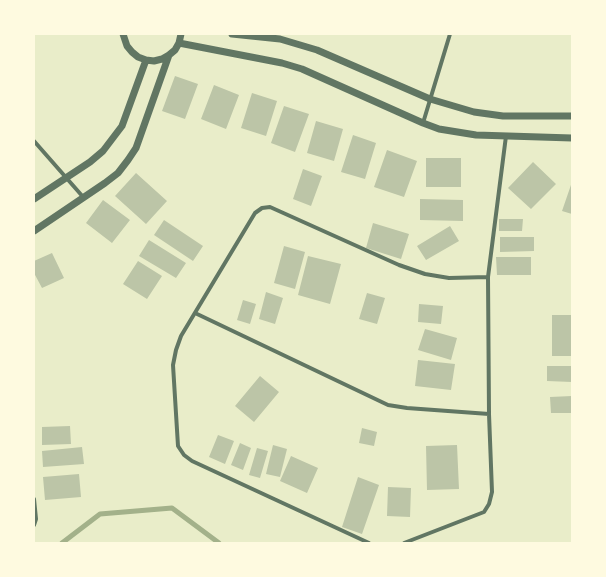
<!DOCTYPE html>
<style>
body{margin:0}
#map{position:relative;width:606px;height:577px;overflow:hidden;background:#e9edc9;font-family:Mulish,sans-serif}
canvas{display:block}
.frame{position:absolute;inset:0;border:35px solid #fefae0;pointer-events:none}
</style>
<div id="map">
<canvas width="606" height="577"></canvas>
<div class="frame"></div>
</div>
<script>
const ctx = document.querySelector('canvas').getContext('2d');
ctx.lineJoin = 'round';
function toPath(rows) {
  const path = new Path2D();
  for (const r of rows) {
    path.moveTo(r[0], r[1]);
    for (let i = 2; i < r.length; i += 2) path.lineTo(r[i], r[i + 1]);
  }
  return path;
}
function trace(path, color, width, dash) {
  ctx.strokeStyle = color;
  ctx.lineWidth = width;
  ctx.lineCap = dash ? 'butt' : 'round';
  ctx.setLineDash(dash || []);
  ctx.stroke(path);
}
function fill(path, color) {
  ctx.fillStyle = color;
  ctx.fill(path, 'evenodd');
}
trace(toPath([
 [62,543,100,514,172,508,219,543]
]), '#a3b18a', 5);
fill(toPath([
 [175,76,198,84,185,119,162,111],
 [214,85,239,95,226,129,201,119],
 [252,93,277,101,266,136,241,128],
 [284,106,309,114,295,152,271,143],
 [316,121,343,129,334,161,307,153],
 [353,135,376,143,365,179,341,172],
 [387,150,417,161,404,197,374,187],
 [426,158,461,158,461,187,426,187],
 [533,162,556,184,531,209,508,188],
 [303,169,322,176,311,206,293,199],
 [136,173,167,201,146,224,115,196],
 [572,182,572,214,562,211],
 [420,199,463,200,463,221,420,220],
 [103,200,130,220,112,243,86,223],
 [499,219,523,219,522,231,499,231],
 [164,220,203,246,193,261,154,235],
 [373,223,409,234,401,259,366,248],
 [450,226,459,241,426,260,417,246],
 [500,237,534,237,534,251,500,252],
 [149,240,186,263,176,278,139,256],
 [284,246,305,252,295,289,274,283],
 [52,253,64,278,42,288,34,273,34,261],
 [308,256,341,264,330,304,298,295],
 [496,257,531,257,531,275,497,275],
 [138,261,162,276,147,299,123,284],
 [266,292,283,298,275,324,259,319],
 [367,293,385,298,377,324,359,319],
 [243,300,256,304,250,324,237,320],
 [419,304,443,306,441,324,418,322],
 [552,315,572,315,572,356,552,356],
 [425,329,457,338,451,360,418,350],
 [418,360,455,364,451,390,415,386],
 [547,366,572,366,572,382,547,381],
 [260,376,279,392,254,422,235,406],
 [572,396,572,413,551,413,550,397],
 [70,426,71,444,42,445,42,427],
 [362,428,377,432,374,446,359,443],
 [218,435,234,441,225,464,209,457],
 [240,443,251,448,243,470,231,465],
 [273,445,287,449,280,477,266,474],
 [457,445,459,489,427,490,426,446],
 [82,447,84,464,43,467,42,451],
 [257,448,268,451,260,478,249,475],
 [291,456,318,468,307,493,280,481],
 [79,474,81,497,45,500,43,477],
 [358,477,379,485,362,534,342,527],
 [388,487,411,488,410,517,387,516]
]), '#bcc5a7');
trace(toPath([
 [423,123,450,34],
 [34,141,84,198],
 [195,313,388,405,407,408,489,414],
 [34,499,36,519,34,525],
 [369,543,192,461,184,455,178,446,173,365,176,350,181,336,255,213,262,208,270,207,399,265,425,274,449,278,488,277],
 [404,543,484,512,489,504,492,492,489,414,488,277,506,136]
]), '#617663', 4);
trace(toPath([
 [123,34,127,46,132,52,138,57,146,60,154,61,162,59,169,55,175,50,179,43,181,34],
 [232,34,280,39,317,50,430,99,474,112,503,116,572,116],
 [179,43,282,63,302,69,423,123,439,129,476,135,572,138],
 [34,199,90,162,103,151,122,126,146,60],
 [34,231,105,183,118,173,128,160,136,148,169,55]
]), '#617663', 7);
</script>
